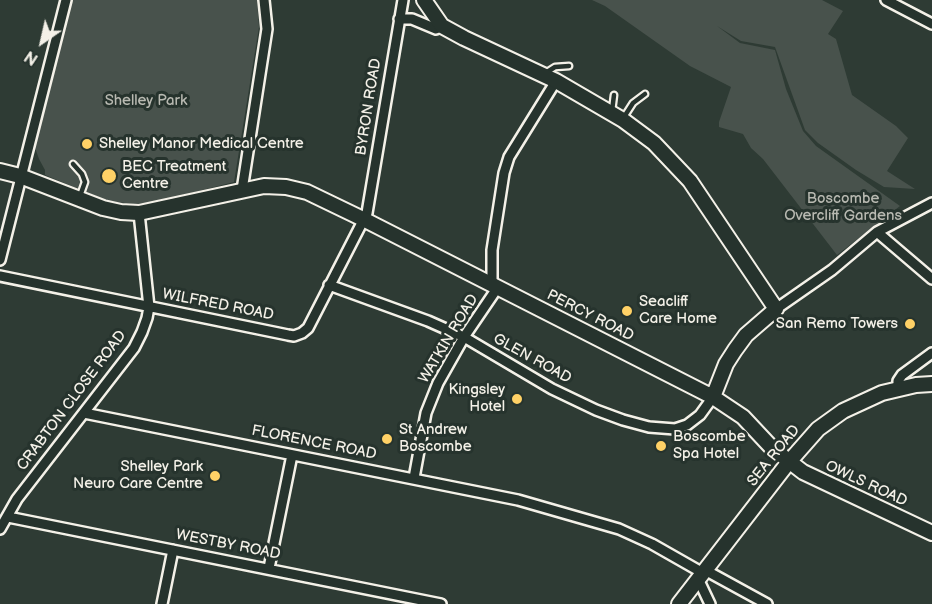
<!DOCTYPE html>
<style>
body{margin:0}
#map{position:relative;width:932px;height:604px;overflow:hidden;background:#2e3b34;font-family:"Balsamiq Sans",sans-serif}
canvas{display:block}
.north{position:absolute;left:12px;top:12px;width:60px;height:60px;-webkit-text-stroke:4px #26332d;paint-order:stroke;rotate:214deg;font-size:16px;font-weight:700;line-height:24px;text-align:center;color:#f4f1e8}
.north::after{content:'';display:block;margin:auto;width:21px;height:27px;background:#f4f1e8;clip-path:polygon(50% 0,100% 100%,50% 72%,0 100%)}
</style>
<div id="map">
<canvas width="932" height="604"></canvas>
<div class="north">N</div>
</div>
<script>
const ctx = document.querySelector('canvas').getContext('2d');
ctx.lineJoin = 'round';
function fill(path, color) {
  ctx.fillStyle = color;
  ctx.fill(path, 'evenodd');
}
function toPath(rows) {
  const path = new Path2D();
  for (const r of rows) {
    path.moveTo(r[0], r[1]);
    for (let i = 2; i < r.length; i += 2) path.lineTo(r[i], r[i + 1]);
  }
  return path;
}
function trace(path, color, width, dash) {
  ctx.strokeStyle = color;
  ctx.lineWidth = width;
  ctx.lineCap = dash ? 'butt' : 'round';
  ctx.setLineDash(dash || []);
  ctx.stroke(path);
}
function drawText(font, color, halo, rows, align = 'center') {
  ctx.font = font + ' "Balsamiq Sans",sans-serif';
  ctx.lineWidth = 6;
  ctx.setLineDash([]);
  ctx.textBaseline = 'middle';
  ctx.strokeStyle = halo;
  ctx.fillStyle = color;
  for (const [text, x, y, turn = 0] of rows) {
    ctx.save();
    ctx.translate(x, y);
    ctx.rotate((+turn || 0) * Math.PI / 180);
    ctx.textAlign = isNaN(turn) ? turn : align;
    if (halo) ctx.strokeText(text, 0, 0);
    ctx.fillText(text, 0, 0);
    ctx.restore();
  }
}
fill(toPath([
 [69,0,257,0,259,27,234,182,155,202,134,204,108,201,45,175,45,170,39,159,33,142],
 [592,0,822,0,843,11,828,34,836,39,852,95,896,126,908,138,887,171,915,189,884,187,856,170,818,143,805,130,775,47,741,41,717,26,740,43,775,50,786,89,803,131,816,146,900,206,837,255,763,159,751,148,743,134,719,127,719,122,731,87,690,66,605,6]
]), '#48524c');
const lane = toPath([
 [544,74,555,67,569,66],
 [612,111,614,95],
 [624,117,633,103,645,94],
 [73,164,82,174,85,182,80,196]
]);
const street = toPath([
 [886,0,932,24],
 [399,19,412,19,436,29,442,26],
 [242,190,267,29,264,0],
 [877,232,932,279],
 [0,260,66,0],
 [0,276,288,335,294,336,302,333,308,328,367,213,403,0],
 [492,284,492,250,504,173,509,157,556,81],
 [329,285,428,321,464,337,552,389,596,410,623,420,649,427,675,429,687,425,700,415,713,397],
 [776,309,832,270,877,232,932,203],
 [898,389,898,381,902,375,932,353],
 [84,413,518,500,619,529,652,544,703,573],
 [414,478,426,413,438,383,464,337,498,287],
 [8,517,441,604],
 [0,529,17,499,134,348,142,332,147,318,149,307,139,213],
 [269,568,292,455],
 [705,570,767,604],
 [697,581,701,585,710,604],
 [162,604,173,550]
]);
const secondary = toPath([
 [424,0,442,26,464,38,556,81,623,120,654,143,690,181,776,309,746,335,735,350,726,364,713,397],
 [0,171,20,176,103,208,121,212,139,213,264,186,286,187,307,192,363,219,713,397,743,417,772,448,803,472,932,533],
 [679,604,788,463,818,429,843,411,882,393,916,385,932,384]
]);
trace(lane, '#f4f1e8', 9);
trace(street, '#f4f1e8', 14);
trace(secondary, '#f4f1e8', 18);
trace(lane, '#26332d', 4.5);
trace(street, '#26332d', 9);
trace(secondary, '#26332d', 14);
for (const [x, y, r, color] of [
 [87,144,6,"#ffd166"],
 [109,176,8,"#ffd166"],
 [627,311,6,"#ffd166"],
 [910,324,6,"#ffd166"],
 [517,399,6,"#ffd166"],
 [387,439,6,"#ffd166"],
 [661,446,6,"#ffd166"],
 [215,476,6,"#ffd166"]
]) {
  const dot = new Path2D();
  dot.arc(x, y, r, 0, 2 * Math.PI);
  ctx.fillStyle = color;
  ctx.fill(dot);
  trace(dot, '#26332d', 2);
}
drawText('15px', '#b8b9b1', '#26332d', [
 ["Shelley Park",146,101],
 ["Boscombe",843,199],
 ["Overcliff Gardens",843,216]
]);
drawText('15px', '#f4f1e8', '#26332d', [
 ["BYRON ROAD",369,107,-81],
 ["WILFRED ROAD",218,305,11],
 ["PERCY ROAD",590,316,27],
 ["WATKIN ROAD",449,339,-59],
 ["GLEN ROAD",532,359,29],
 ["CRABTON CLOSE ROAD",72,401,-53],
 ["FLORENCE ROAD",314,443,11],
 ["SEA ROAD",774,456,-51],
 ["OWLS ROAD",866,484,25],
 ["WESTBY ROAD",228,545,11]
]);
drawText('15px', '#f4f1e8', '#26332d', [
 ["Shelley Manor Medical Centre",99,144],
 ["BEC Treatment",122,167],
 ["Centre",122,184],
 ["Seacliff",639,302],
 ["Care Home",639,319],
 ["San Remo Towers",898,324,"right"],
 ["Kingsley",505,390,"right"],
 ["Hotel",505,407,"right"],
 ["St Andrew",399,430],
 ["Boscombe",399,447],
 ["Boscombe",673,437],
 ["Spa Hotel",673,454],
 ["Shelley Park",203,467,"right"],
 ["Neuro Care Centre",203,484,"right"]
], 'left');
</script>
